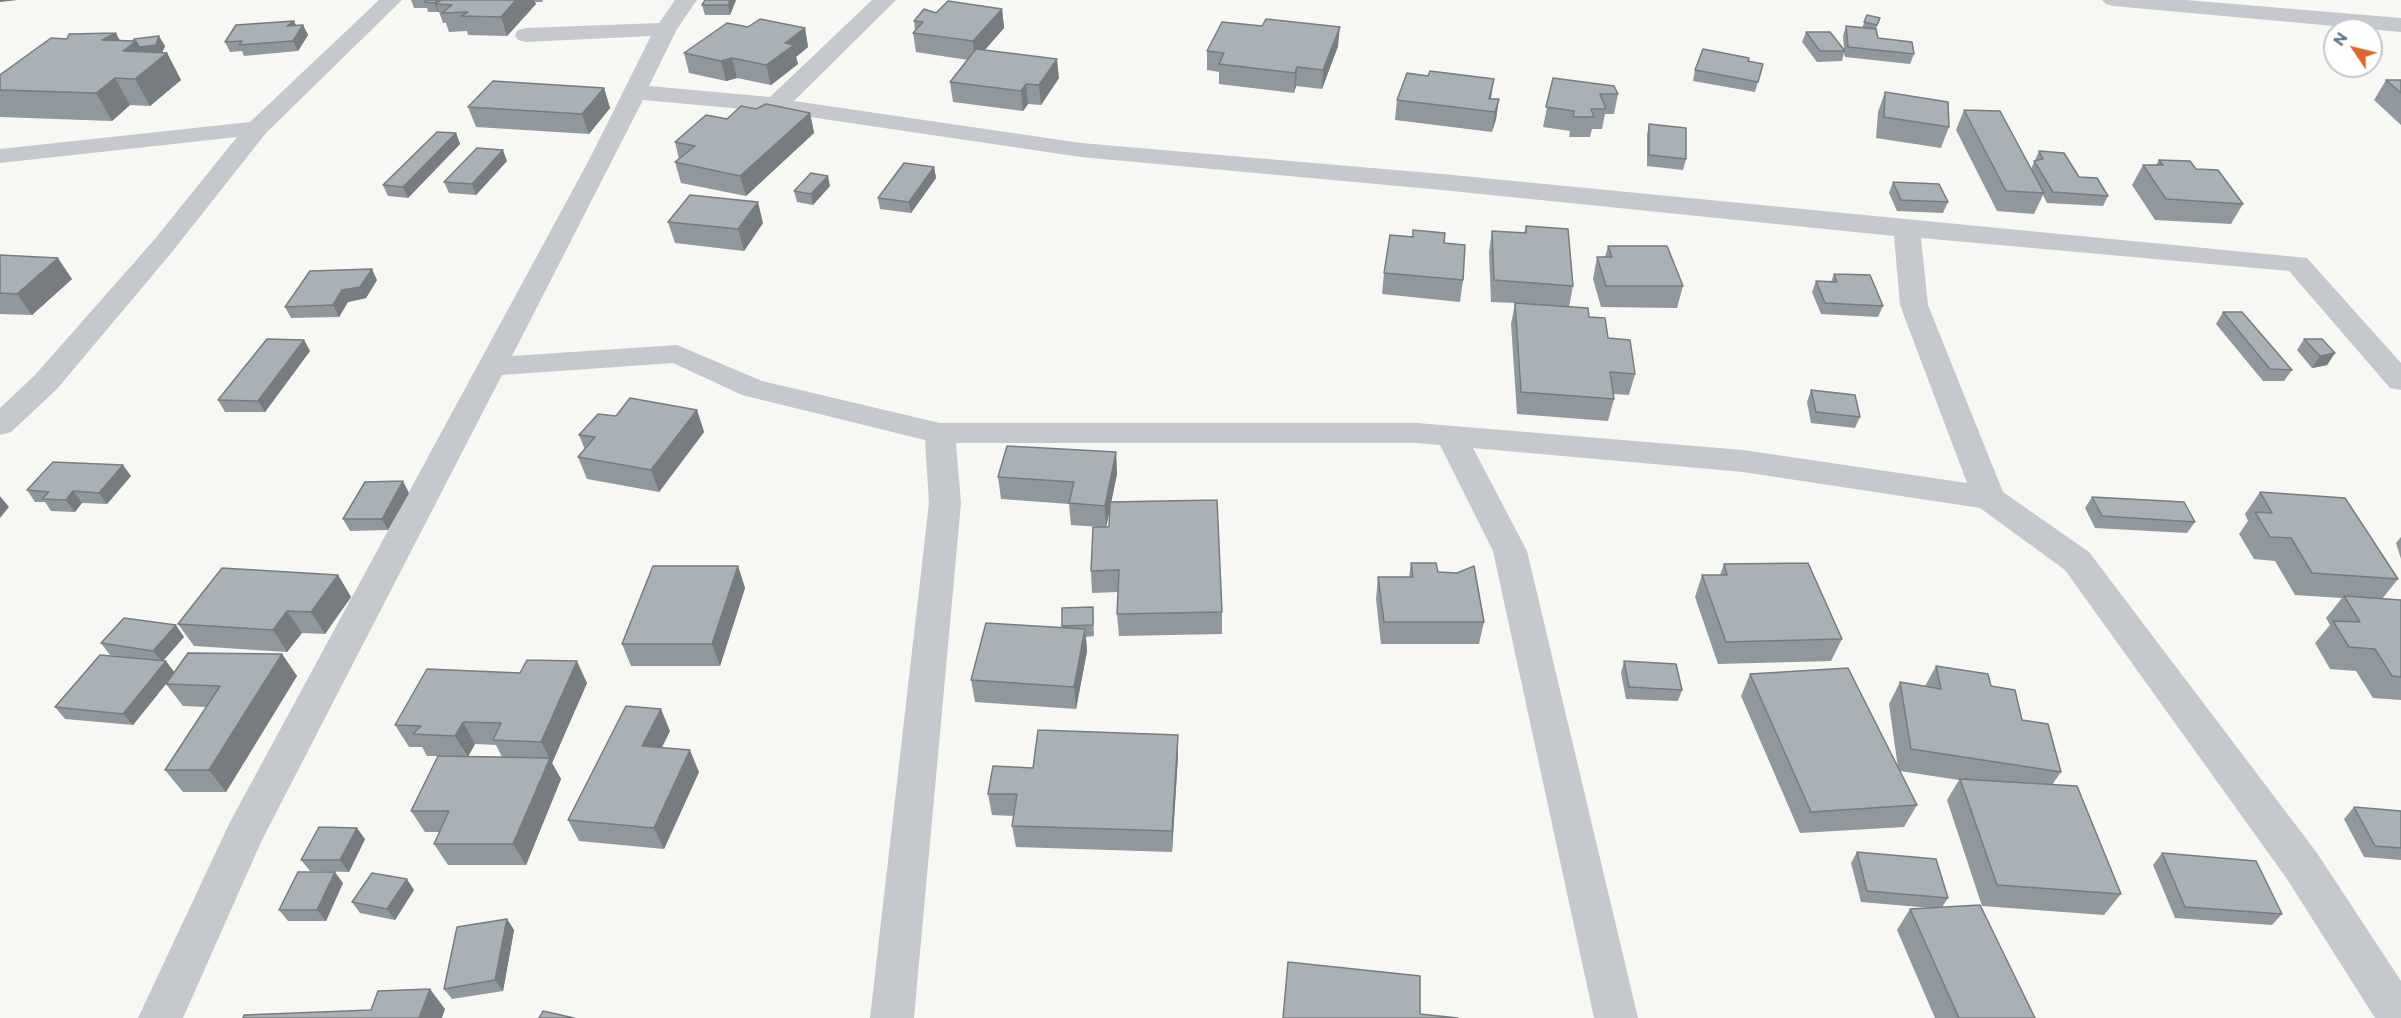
<!DOCTYPE html>
<style>
body{margin:0}
#map{position:relative;width:2401px;height:1018px;overflow:hidden;background:#f7f7f4;font-family:Commissioner,sans-serif}
canvas{display:block}
.north{position:absolute;left:2323px;top:18px;width:60px;height:60px;box-sizing:border-box;background:#fff;border:2px solid #c2c8ce;border-radius:50%;rotate:305deg;font-size:16px;font-weight:700;line-height:24px;text-align:center;color:#677584}
.north::after{content:'';display:block;margin:auto;width:21px;height:27px;background:#db6830;clip-path:polygon(50% 0,100% 100%,50% 72%,0 100%)}
</style>
<div id="map">
<canvas width="2401" height="1018"></canvas>
<div class="north">N</div>
</div>
<script>
const ctx = document.querySelector('canvas').getContext('2d');
ctx.lineJoin = 'round';
function toPath(rows) {
  const path = new Path2D();
  for (const r of rows) {
    path.moveTo(r[0], r[1]);
    for (let i = 2; i < r.length; i += 2) path.lineTo(r[i], r[i + 1]);
  }
  return path;
}
function fill(path, color) {
  ctx.fillStyle = color;
  ctx.fill(path, 'evenodd');
}
function trace(path, color, width, dash) {
  ctx.strokeStyle = color;
  ctx.lineWidth = width;
  ctx.lineCap = dash ? 'butt' : 'round';
  ctx.setLineDash(dash || []);
  ctx.stroke(path);
}
fill(toPath([
 [379,0,402,0,266,133,172,252,57,389,11,432,0,435,0,408,35,375,154,240,237,137,0,163,0,149,250,122,379,0],
 [675,0,697,0,677,29,649,86,770,97,872,0,896,0,794,101,1081,143,1442,174,2307,258,2401,363,2401,390,2390,388,2289,271,1921,238,1928,305,2003,492,2089,552,2317,853,2401,981,2401,1018,2375,1018,2287,879,2065,570,1980,508,1743,472,1473,448,1527,551,1638,1018,1594,1018,1493,551,1440,445,1417,443,956,443,961,503,914,1018,870,1018,929,503,925,440,742,395,673,363,502,375,262,840,183,1018,138,1018,230,822,589,160,651,36,526,42,518,40,515,35,518,30,526,28,659,23,675,0],
 [643,100,776,112,1081,157,1442,190,1894,236,1900,305,1967,483,1743,450,1417,423,940,423,762,381,677,345,512,356,643,100],
 [2102,0,2186,0,2401,18,2401,32,2113,6,2106,4,2102,0]
]), '#c5c8cc');
fill(toPath([
 [411,0,543,0,542,2,535,2,536,4,507,36,468,35,467,31,449,32,446,23,443,23,439,12,428,12,427,8,414,8],
 [705,0,736,0,730,15,705,15,702,5],
 [1002,9,1004,28,985,50,1059,78,1041,105,1028,104,1023,111,953,102,950,82,968,60,916,52,913,33,915,31,914,21,936,13],
 [1867,15,1880,18,1876,29,1878,38,1914,54,1910,64,1845,57,1844,53,1842,61,1817,62,1802,42,1806,32,1844,49,1843,36,1846,26,1862,28],
 [294,21,296,26,303,25,308,35,298,51,244,56,242,51,230,52,225,42],
 [748,27,805,28,808,47,796,57,798,64,771,85,737,78,726,81,689,73,684,53],
 [67,39,120,41,165,46,162,53,167,53,181,80,150,106,130,105,112,121,0,117,0,75],
 [1338,46,1322,89,1296,86,1294,93,1219,84,1219,72,1207,70,1207,51],
 [1748,61,1763,64,1755,92,1693,81,1695,70],
 [1553,78,1618,94,1614,114,1605,114,1602,129,1592,129,1590,137,1569,137,1570,131,1543,127],
 [2386,80,2401,80,2401,125,2374,100],
 [604,88,610,108,589,134,476,127,468,107],
 [1885,92,1949,127,1941,148,1876,138,1878,112],
 [1499,99,1496,119,1492,132,1395,120,1397,100],
 [756,109,810,113,814,133,746,196,681,183,675,162,679,159,675,142,727,119],
 [1964,110,2031,169,2039,151,2108,196,2103,206,2047,203,2043,195,2034,214,1997,211,1956,130],
 [1649,124,1686,159,1683,170,1647,166,1647,135],
 [456,133,460,144,408,198,388,196,383,185],
 [2159,160,2196,169,2243,204,2231,224,2155,220,2132,185,2143,165,2156,165],
 [507,161,476,195,449,193,444,182],
 [934,167,936,178,911,213,880,209,878,198],
 [1893,182,1948,202,1943,213,1897,211,1889,193],
 [830,186,813,205,797,202,794,191],
 [668,222,763,223,744,251,675,243],
 [1526,226,1573,286,1569,307,1589,317,1608,338,1635,374,1629,395,1613,394,1614,399,1608,421,1517,414,1511,324,1515,303,1491,302,1489,252,1492,231,1524,233],
 [1444,243,1463,280,1460,302,1382,294,1384,273],
 [1608,246,1683,286,1677,308,1601,307,1593,279,1597,257,1605,257],
 [0,255,72,279,32,315,0,314],
 [1834,274,1883,306,1878,317,1821,314,1812,292,1816,281,1831,282],
 [377,280,366,298,348,302,339,317,291,318,285,307],
 [2223,312,2292,370,2284,381,2263,381,2216,324],
 [2304,339,2335,353,2327,365,2312,368,2297,350],
 [304,340,310,351,265,412,225,412,218,400],
 [1811,390,1860,417,1855,428,1811,423,1807,402],
 [697,410,704,432,659,492,587,479,578,457,585,450,579,435],
 [1116,452,1117,474,1111,502,1222,612,1222,634,1119,636,1117,614,1118,592,1092,593,1091,571,1101,527,1071,525,1069,504,1001,499,998,477],
 [1109,512,1109,527,1106,527],
 [131,476,107,504,82,503,75,512,51,511,45,502,35,502,27,490],
 [2260,492,2398,579,2382,599,2401,600,2401,700,2373,698,2356,671,2330,669,2315,643,2330,625,2326,618,2342,598,2295,595,2275,561,2254,559,2239,534,2248,521,2245,514],
 [409,493,388,530,350,531,343,519],
 [2092,497,2195,522,2187,533,2095,528,2085,508],
 [2401,537,2401,559,2396,543],
 [1411,563,1438,572,1484,622,1479,644,1381,644,1376,599,1378,577,1409,577],
 [1724,564,1842,639,1831,661,1718,664,1695,597,1702,575,1720,575],
 [738,566,745,588,720,666,631,666,622,644],
 [338,575,351,597,325,634,302,633,287,652,194,646,178,624],
 [1093,607,1094,636,1086,637,1087,651,1076,709,975,702,971,680,1062,628,1062,608],
 [184,637,163,661,174,673,282,654,297,676,226,792,183,792,165,770,206,707,183,706,166,684,170,678,133,725,65,719,55,707,139,659,110,655,101,643],
 [1624,661,1682,690,1678,701,1626,699,1621,673],
 [1936,666,1991,686,2022,720,2061,772,2052,785,2121,894,2104,915,1982,906,1947,800,1959,780,1900,771,1917,805,1904,827,1800,833,1741,696,1750,674,1898,768,1889,704,1900,682,1925,686],
 [587,683,552,763,561,779,526,865,448,865,434,844,440,832,425,832,411,811,438,756,427,756,422,747,409,747,395,725],
 [475,744,496,745,502,757,468,756],
 [670,731,661,748,699,772,664,849,579,841,568,820],
 [1178,756,1172,852,1016,847,1012,826,1014,816,992,815,988,794,1033,768],
 [2354,807,2401,811,2401,860,2364,857,2344,819],
 [365,839,349,872,310,871,301,860],
 [1857,852,1948,898,1942,907,2035,1018,1935,1018,1897,930,1910,909,1931,908,1861,902,1851,863],
 [2162,853,2282,914,2272,925,2175,918,2153,865],
 [343,883,326,921,288,921,279,910],
 [414,890,395,920,360,913,352,902],
 [507,919,514,930,503,991,452,999,444,989]
]), '#91989d');
fill(toPath([
 [0,0,18,0,0,2],
 [439,0,449,0,436,4,439,12,438,12,434,3],
 [516,0,534,0,536,4,507,36,501,17],
 [730,0,736,0,730,15,728,5],
 [1002,9,1004,28,975,61,973,41],
 [294,21,299,31,287,26],
 [303,25,308,35,298,51,293,41],
 [1340,27,1338,46,1322,89,1323,70],
 [805,28,808,47,796,57,798,64,771,85,766,65,785,43],
 [116,33,125,50,136,41,159,36,165,46,161,55,167,53,181,80,150,106,135,79,102,40],
 [732,58,737,78,726,81,721,61],
 [1057,59,1059,78,1041,105,1039,85],
 [1297,67,1296,86,1294,93,1295,73],
 [115,78,130,105,112,121,96,93],
 [1494,79,1491,98,1488,111,1489,99],
 [1026,84,1028,104,1023,111,1021,91],
 [604,88,610,108,589,134,582,114],
 [1499,99,1496,119,1492,132,1495,112],
 [810,113,814,133,746,196,740,176],
 [456,133,460,144,408,198,403,187],
 [503,150,507,161,476,195,472,184],
 [934,167,936,178,911,213,909,202],
 [828,176,830,186,813,205,811,194],
 [758,202,763,223,744,251,738,229],
 [58,258,72,279,32,315,17,294],
 [372,269,377,280,366,298,348,302,339,317,333,305,342,290],
 [304,340,310,351,265,412,258,401],
 [2335,353,2327,365,2312,368,2320,356],
 [697,410,704,432,659,492,651,470],
 [1116,452,1117,474,1106,528,1105,506],
 [123,465,131,476,107,504,99,493],
 [403,481,409,493,388,530,382,519],
 [73,491,82,503,75,512,66,500],
 [0,496,9,507,0,518],
 [738,566,745,588,720,666,712,644],
 [338,575,351,597,325,634,311,612],
 [287,611,302,633,287,652,273,630],
 [176,625,184,637,162,662,153,651],
 [1085,629,1087,651,1076,709,1074,687],
 [282,654,297,676,226,792,209,770],
 [166,661,175,673,133,725,123,714],
 [577,661,587,683,552,763,561,779,526,865,513,844,550,759,541,742],
 [661,709,670,731,652,768,642,746],
 [463,722,475,744,468,757,455,736],
 [1178,735,1178,756,1172,852,1172,831],
 [690,750,699,772,664,849,654,828],
 [357,828,365,839,349,872,340,860],
 [335,872,343,883,326,921,317,910],
 [407,879,414,890,395,920,387,909],
 [507,919,514,930,503,991,495,980],
 [430,989,445,1009,442,1018,419,1018]
]), '#767c7f');
const building = toPath([
 [426,0,439,0,434,3,424,2,426,0],
 [441,0,516,0,501,17,461,16,468,12,442,13,452,5,436,4,441,0],
 [705,0,730,0,728,5,702,5,705,0],
 [948,1,1002,9,973,41,913,33,923,22,914,21,924,9,936,13,948,1],
 [1867,15,1880,18,1877,25,1864,22,1867,15],
 [760,19,805,28,785,43,794,45,766,65,732,58,721,61,684,53,727,23,748,27,760,19],
 [1266,19,1340,27,1323,70,1297,67,1295,73,1219,64,1224,53,1207,51,1222,22,1262,26,1266,19],
 [294,21,287,26,303,25,293,41,239,45,242,41,225,42,236,25,294,21],
 [1846,26,1876,29,1878,38,1912,42,1914,54,1848,47,1846,26],
 [1806,32,1830,32,1845,51,1820,51,1806,32],
 [116,33,102,40,136,41,123,51,167,53,135,79,115,78,96,93,0,90,0,75,51,38,67,39,69,34,116,33],
 [159,36,156,45,139,47,136,41,133,41,134,39,159,36],
 [976,49,1057,59,1039,85,1026,84,1021,91,950,82,976,49],
 [1703,49,1749,58,1748,61,1763,64,1758,82,1695,70,1703,49],
 [1430,71,1494,79,1489,99,1499,99,1495,112,1397,100,1407,73,1428,76,1430,71],
 [1553,78,1614,86,1618,94,1600,94,1606,109,1591,109,1594,117,1573,117,1574,111,1546,107,1553,78],
 [2386,80,2401,80,2401,93,2386,80],
 [493,81,604,88,582,114,468,107,493,81],
 [1885,92,1948,102,1949,127,1884,117,1885,92],
 [766,104,810,113,740,176,675,162,695,146,675,142,706,115,727,119,741,106,756,109,766,104],
 [1964,110,2000,111,2044,193,2006,191,1964,110],
 [1649,124,1686,128,1686,159,1649,155,1649,124],
 [437,132,456,133,403,187,383,185,437,132],
 [477,148,503,150,472,184,444,182,477,148],
 [2039,151,2064,153,2079,177,2097,178,2108,196,2053,192,2034,161,2043,159,2039,151],
 [2159,160,2190,161,2196,169,2218,170,2243,204,2166,199,2143,165,2163,165,2159,160],
 [904,163,934,167,909,202,878,198,904,163],
 [811,173,828,176,811,194,794,191,811,173],
 [1893,182,1939,184,1948,202,1901,200,1893,182],
 [690,195,758,202,738,229,668,222,690,195],
 [1526,226,1568,229,1573,286,1494,280,1492,231,1526,233,1526,226],
 [1413,230,1445,233,1444,243,1465,245,1463,280,1384,273,1390,235,1413,237,1413,230],
 [1608,246,1667,246,1683,286,1606,286,1597,257,1612,257,1608,246],
 [0,255,58,258,17,294,0,293,0,255],
 [372,269,360,287,342,290,333,305,285,307,310,271,372,269],
 [1834,274,1870,275,1883,306,1825,303,1816,281,1837,282,1834,274],
 [1515,303,1588,308,1589,317,1605,318,1608,338,1630,340,1635,374,1610,372,1614,399,1521,392,1515,303],
 [2223,312,2242,312,2292,370,2270,369,2223,312],
 [267,339,304,340,258,401,218,400,267,339],
 [2304,339,2322,339,2335,353,2320,356,2304,339],
 [1811,390,1855,395,1860,417,1816,412,1811,390],
 [630,398,697,410,651,470,578,457,595,437,579,435,598,414,616,416,630,398],
 [1007,446,1116,452,1105,506,1069,503,1074,482,998,477,1007,446],
 [53,462,123,465,99,493,73,491,66,500,42,499,49,492,27,490,53,462],
 [403,481,382,519,343,519,365,482,403,481],
 [2260,492,2345,498,2398,579,2312,573,2291,538,2270,537,2255,512,2272,513,2260,492],
 [2092,497,2184,502,2195,522,2102,516,2092,497],
 [1217,500,1222,612,1117,614,1119,570,1091,571,1093,527,1109,527,1110,502,1217,500],
 [1411,563,1436,563,1438,572,1457,573,1474,566,1484,622,1384,622,1378,577,1413,577,1411,563],
 [1808,563,1842,639,1726,642,1702,575,1727,575,1724,564,1808,563],
 [653,566,738,566,712,644,622,644,653,566],
 [222,568,338,575,311,612,287,611,273,630,178,624,222,568],
 [2344,596,2401,600,2401,677,2392,676,2375,649,2349,647,2333,621,2360,622,2344,596],
 [1093,607,1093,625,1062,626,1062,608,1093,607],
 [124,618,176,625,153,651,101,643,124,618],
 [986,623,1085,629,1074,687,971,680,986,623],
 [188,653,282,654,209,770,165,770,220,686,166,684,188,653],
 [100,655,166,661,123,714,55,707,100,655],
 [527,660,577,661,541,742,493,740,501,723,463,722,455,736,413,734,421,726,395,725,427,669,520,673,527,660],
 [1624,661,1676,664,1682,690,1629,687,1624,661],
 [1936,666,1988,674,1991,686,2015,690,2022,720,2048,724,2061,772,1911,749,1900,682,1941,689,1936,666],
 [1848,668,1917,805,1811,812,1750,674,1848,668],
 [626,706,661,709,642,746,690,750,654,828,568,820,626,706],
 [1038,730,1178,735,1172,831,1012,826,1017,794,988,794,993,766,1033,768,1038,730],
 [438,756,550,758,513,844,434,844,449,811,411,811,438,756],
 [1960,779,2077,786,2121,894,1997,885,1960,779],
 [2354,807,2401,811,2401,848,2375,846,2354,807],
 [319,827,357,828,340,860,301,860,319,827],
 [1857,852,1936,859,1948,898,1867,891,1857,852],
 [2162,853,2256,861,2282,914,2185,907,2162,853],
 [298,872,335,872,317,910,279,910,298,872],
 [372,873,407,879,387,909,352,902,372,873],
 [1980,905,2035,1018,1959,1018,1910,909,1980,905],
 [507,919,495,980,444,989,457,927,507,919],
 [1288,962,1420,976,1420,1014,1458,1018,1283,1018,1288,962],
 [430,989,419,1018,243,1018,244,1015,371,1010,378,991,430,989],
 [543,1011,574,1018,539,1018,543,1011]
]);
fill(building, '#a9b1b6');
trace(building, '#767c7f', 1.5);
</script>
